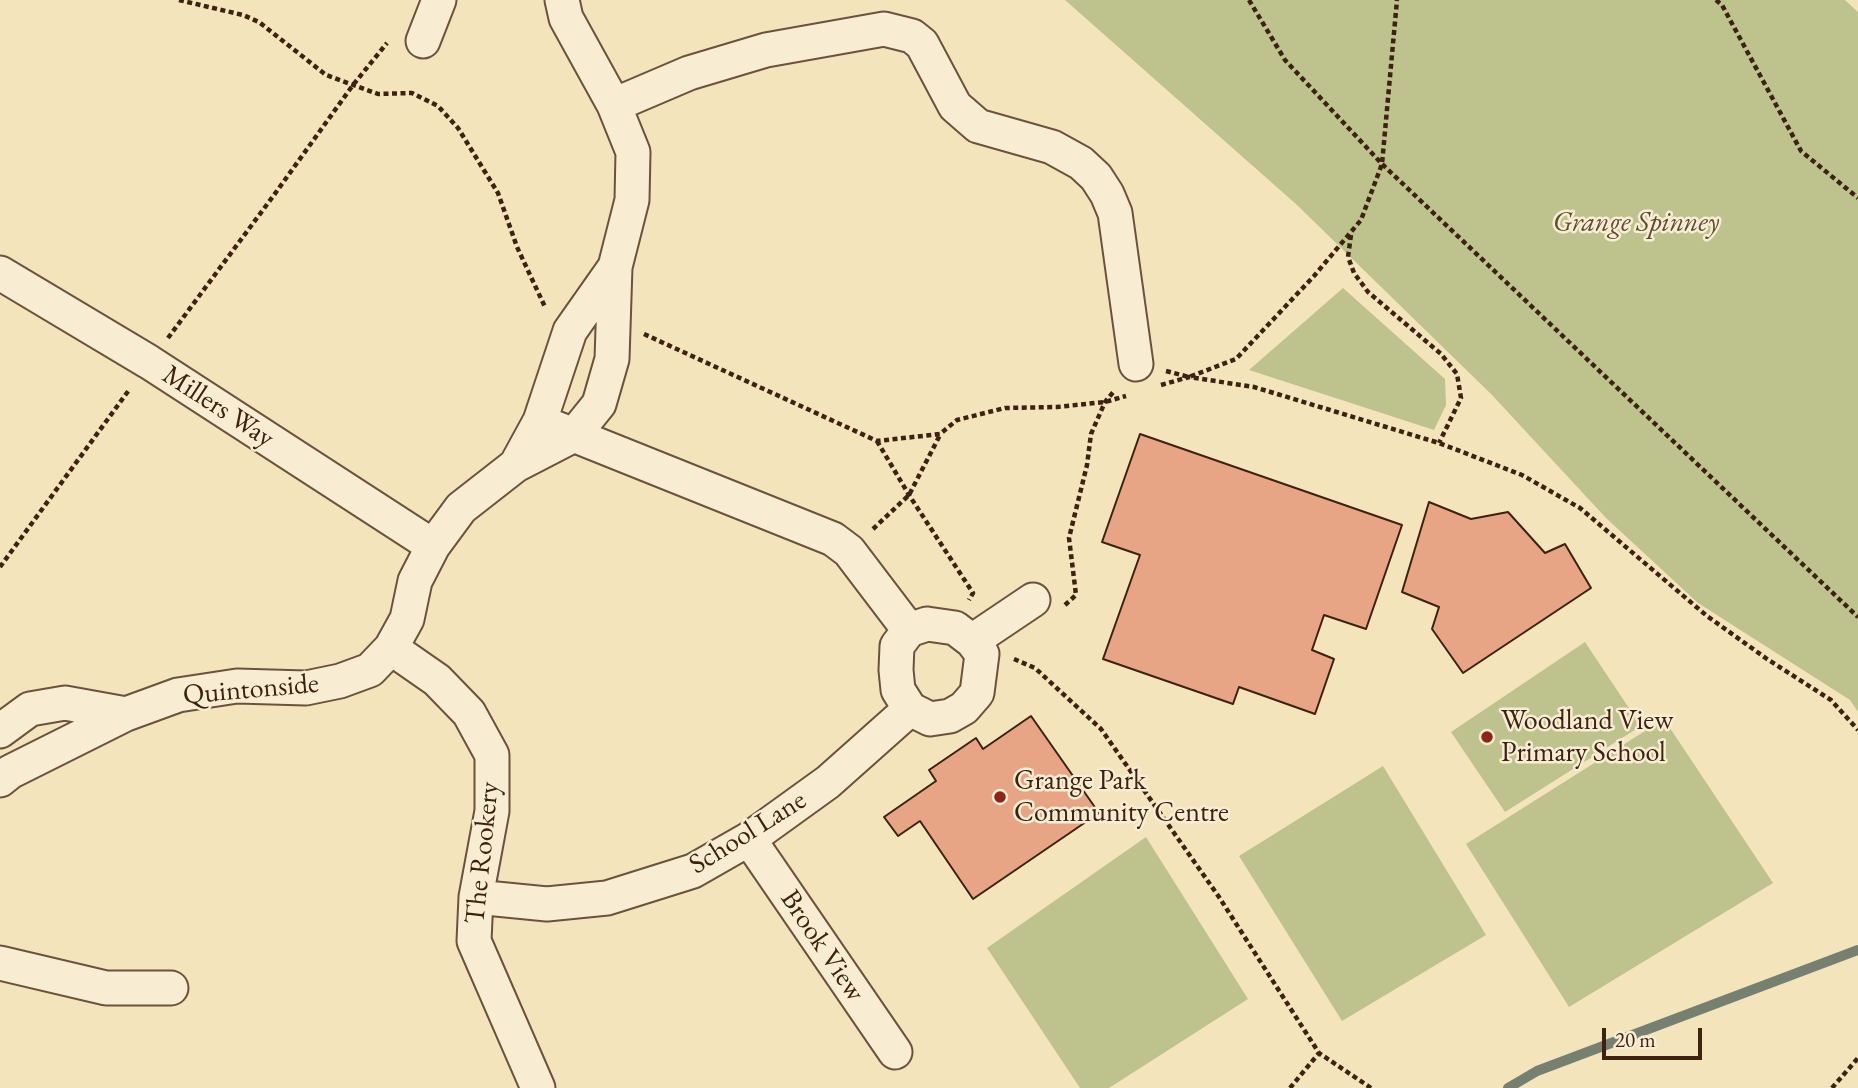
<!DOCTYPE html>
<style>
body{margin:0}
#map{position:relative;width:1858px;height:1088px;overflow:hidden;background:#f4e4bc;font-family:"EB Garamond",serif}
canvas{display:block}
.scale{position:absolute;left:1602px;top:1028px;width:100px;height:32px;box-sizing:border-box;border:4px solid #3d2111;border-top:0;padding-left:9px;font-size:21px;line-height:24px;white-space:nowrap;color:#3d2111;-webkit-text-stroke:5px #f8edd3;paint-order:stroke}
</style>
<div id="map">
<canvas width="1858" height="1088"></canvas>
<div class="scale">20 m</div>
</div>
<script>
const ctx = document.querySelector('canvas').getContext('2d');
ctx.lineJoin = 'round';
function fill(path, color) {
  ctx.fillStyle = color;
  ctx.fill(path, 'evenodd');
}
function toPath(rows) {
  const path = new Path2D();
  for (const r of rows) {
    path.moveTo(r[0], r[1]);
    for (let i = 2; i < r.length; i += 2) path.lineTo(r[i], r[i + 1]);
  }
  return path;
}
function trace(path, color, width, dash) {
  ctx.strokeStyle = color;
  ctx.lineWidth = width;
  ctx.lineCap = dash ? 'butt' : 'round';
  ctx.setLineDash(dash || []);
  ctx.stroke(path);
}
function drawText(font, color, halo, rows, align = 'center') {
  ctx.font = font + ' "EB Garamond",serif';
  ctx.lineWidth = 5;
  ctx.setLineDash([]);
  ctx.textBaseline = 'middle';
  ctx.strokeStyle = halo;
  ctx.fillStyle = color;
  for (const [text, x, y, turn = 0] of rows) {
    ctx.save();
    ctx.translate(x, y);
    ctx.rotate((+turn || 0) * Math.PI / 180);
    ctx.textAlign = isNaN(turn) ? turn : align;
    if (halo) ctx.strokeText(text, 0, 0);
    ctx.fillText(text, 0, 0);
    ctx.restore();
  }
}
fill(toPath([
 [1065,0,1845,0,1858,12,1858,712,1850,700,1698,603,1606,518,1492,395,1297,205],
 [1343,288,1445,379,1446,405,1434,430,1249,370],
 [1585,642,1641,726,1505,812,1451,732],
 [1664,719,1773,883,1569,1007,1466,844],
 [1383,766,1486,935,1342,1021,1239,856],
 [1146,837,1248,999,1109,1088,1080,1088,987,948]
]), '#bec38e');
trace(toPath([
 [1508,1088,1537,1071,1858,950]
]), '#768071', 10);
const building = toPath([
 [1140,434,1402,525,1366,629,1324,615,1312,650,1334,659,1315,714,1239,687,1233,704,1103,659,1140,555,1102,542,1140,434],
 [1429,502,1471,519,1508,512,1545,553,1565,544,1591,588,1463,673,1432,629,1439,607,1402,592,1429,502],
 [1031,716,1099,813,973,899,920,821,898,836,884,817,936,781,929,770,976,738,983,749,1031,716]
]);
fill(building, '#e8a585');
trace(building, '#3d2111', 2);
const minor = toPath([
 [562,0,566,18,614,105,633,152,632,200,615,267,612,359,599,404,574,435,516,465,540,421,570,331,615,267],
 [423,41,439,0],
 [614,105,689,73,766,50,884,29,912,36,922,44,955,106,978,126,1052,147,1081,163,1096,177,1107,194,1115,213,1136,364],
 [0,273,149,362,433,546],
 [556,428,833,539,849,551,909,630],
 [927,624,955,628,972,641,982,654,977,693,964,708,950,716,930,719,910,709,898,690,896,670,897,646,909,630,927,624],
 [972,641,1033,600],
 [391,648,437,680,469,713,492,755,492,811,476,897,474,941,538,1088],
 [0,731,30,709,65,703,126,714],
 [0,780,10,772,126,714,178,695,237,686,306,688,340,681,370,670,391,648,407,619,415,581,433,546,461,508,516,465],
 [749,839,895,1052],
 [476,897,547,904,607,898,693,871,749,839,828,782,910,709],
 [0,963,106,988,171,988]
]);
trace(minor, '#6b523c', 37);
trace(toPath([
 [179,0,243,15,259,22,326,75,378,94,412,93,438,106,458,128,498,193,517,247,545,307],
 [1249,0,1285,60,1382,164,1858,617],
 [1716,0,1722,5,1801,151,1858,198],
 [1351,235,1348,257,1354,273,1368,292,1441,354,1457,374,1461,398,1439,443],
 [644,334,877,441,940,434,957,420,1005,408,1057,407,1105,402,1126,396],
 [168,338,274,195,353,85,387,43],
 [1166,371,1189,377,1236,359,1314,276,1361,220,1382,164,1397,0],
 [1161,385,1189,377,1254,387,1439,443,1522,475,1580,508,1707,616,1767,659,1831,700,1858,730],
 [877,441,909,495,973,593,969,600],
 [873,529,909,495,940,435],
 [0,567,129,390],
 [1065,605,1076,595,1069,538,1087,465,1091,434,1105,402,1115,390],
 [1014,659,1035,668,1101,729,1219,897,1319,1053,1371,1088],
 [1290,1088,1319,1053],
 [1832,1088,1858,1058]
]), '#3d2111', 4.5, [5, 3.5]);
trace(minor, '#f8edd3', 33);
for (const [x, y, r, color] of [
 [1487,737,7,"#8f2418"],
 [1000,797,7,"#8f2418"]
]) {
  const dot = new Path2D();
  dot.arc(x, y, r, 0, 2 * Math.PI);
  ctx.fillStyle = color;
  ctx.fill(dot);
  trace(dot, '#f8edd3', 2.5);
}
drawText('italic 28px', '#5d4a30', '#f8edd3', [
 ["Grange Spinney",1636,223]
]);
drawText('28px', '#3d2111', '#f8edd3', [
 ["Millers Way",218,407,33],
 ["Quintonside",251,690,-5],
 ["School Lane",748,833,-32],
 ["The Rookery",483,853,-84],
 ["Brook View",822,946,56]
]);
drawText('28px', '#3d2111', '#f8edd3', [
 ["Woodland View",1501,721],
 ["Primary School",1501,753],
 ["Grange Park",1014,781],
 ["Community Centre",1014,813]
], 'left');
</script>
